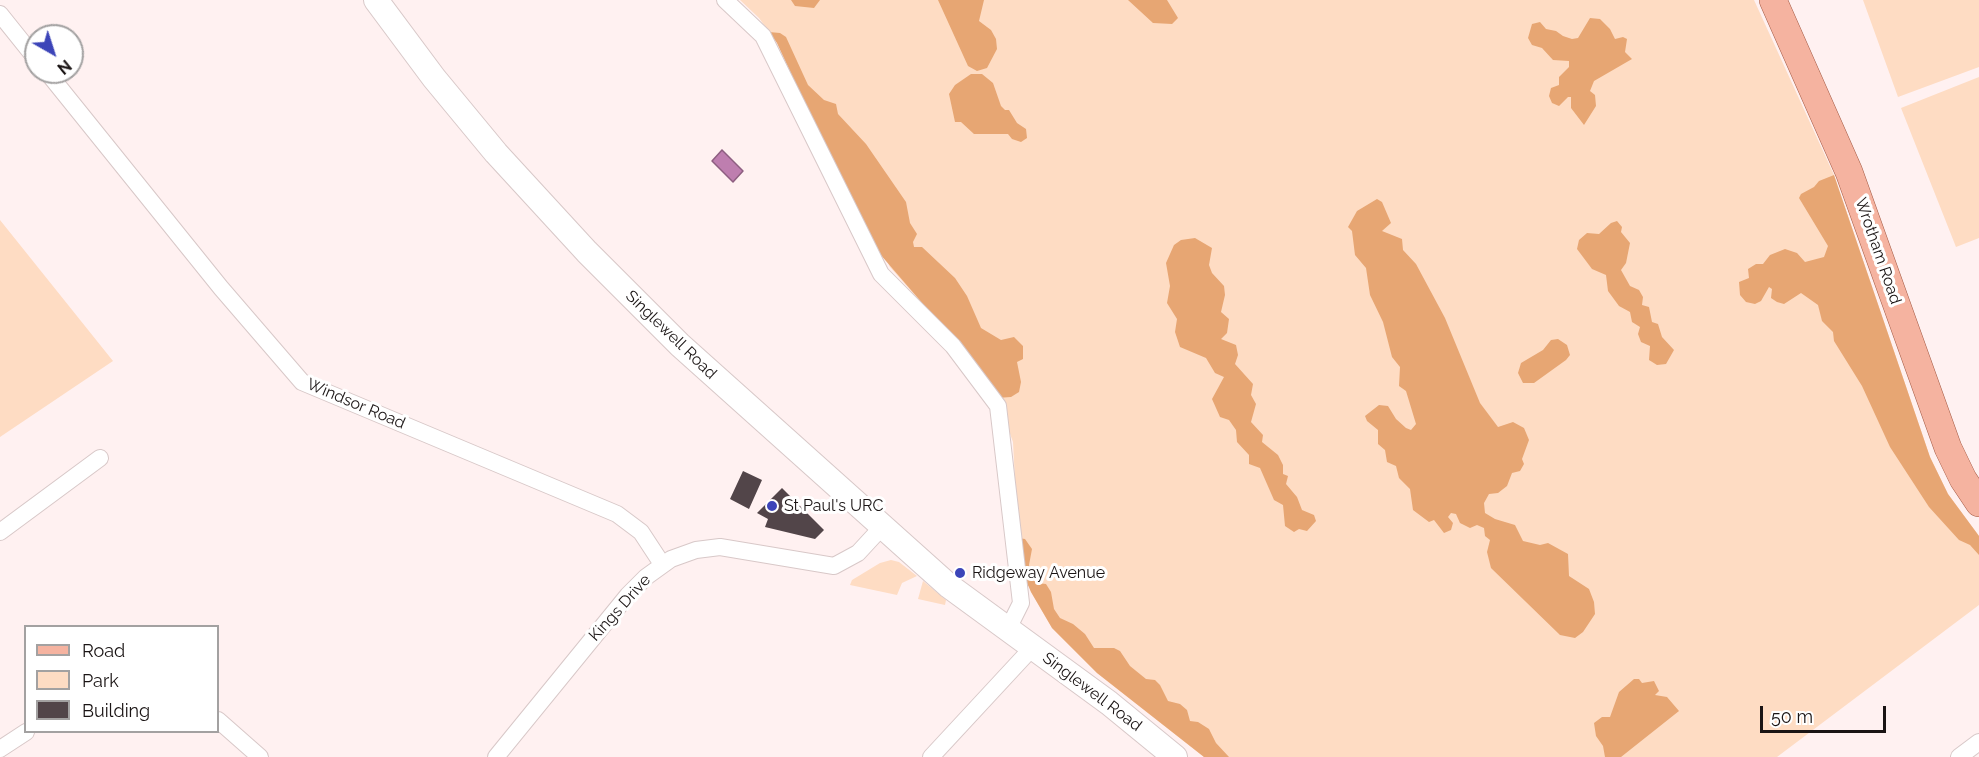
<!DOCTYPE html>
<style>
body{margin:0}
#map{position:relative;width:1979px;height:757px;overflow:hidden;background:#fff1f1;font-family:Raleway,sans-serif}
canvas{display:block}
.legend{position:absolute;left:24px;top:625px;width:195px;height:108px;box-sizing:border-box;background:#fff;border:2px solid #a3a1a1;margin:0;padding:8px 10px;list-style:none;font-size:18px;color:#1a1414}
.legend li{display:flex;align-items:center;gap:12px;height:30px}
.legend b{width:30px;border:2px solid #a3a1a1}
.north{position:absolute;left:24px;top:24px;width:60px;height:60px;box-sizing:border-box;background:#fff;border:2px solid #a3a1a1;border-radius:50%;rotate:141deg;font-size:16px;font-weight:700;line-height:24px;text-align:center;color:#1a1414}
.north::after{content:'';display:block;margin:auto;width:21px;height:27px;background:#3c44b8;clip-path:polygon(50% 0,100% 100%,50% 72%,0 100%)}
.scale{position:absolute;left:1760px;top:706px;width:126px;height:27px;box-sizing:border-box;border:3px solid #1a1414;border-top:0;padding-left:8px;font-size:18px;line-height:21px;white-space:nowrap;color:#1a1414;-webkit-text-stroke:4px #fff;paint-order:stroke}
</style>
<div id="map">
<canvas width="1979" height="757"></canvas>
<ul class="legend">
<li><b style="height:8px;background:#f5b3a0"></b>Road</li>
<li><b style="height:16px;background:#fedcc3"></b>Park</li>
<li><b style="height:16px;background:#524549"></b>Building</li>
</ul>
<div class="north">N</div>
<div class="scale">50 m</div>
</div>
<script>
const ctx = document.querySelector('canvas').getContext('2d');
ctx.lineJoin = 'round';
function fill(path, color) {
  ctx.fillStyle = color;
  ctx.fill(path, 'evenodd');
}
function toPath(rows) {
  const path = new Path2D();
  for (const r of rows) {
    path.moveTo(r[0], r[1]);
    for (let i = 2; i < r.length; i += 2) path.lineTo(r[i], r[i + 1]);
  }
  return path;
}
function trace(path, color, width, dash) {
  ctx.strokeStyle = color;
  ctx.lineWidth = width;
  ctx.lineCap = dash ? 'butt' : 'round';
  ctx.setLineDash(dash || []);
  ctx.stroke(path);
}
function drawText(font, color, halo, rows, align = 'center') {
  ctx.font = font + ' Raleway,sans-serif';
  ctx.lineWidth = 6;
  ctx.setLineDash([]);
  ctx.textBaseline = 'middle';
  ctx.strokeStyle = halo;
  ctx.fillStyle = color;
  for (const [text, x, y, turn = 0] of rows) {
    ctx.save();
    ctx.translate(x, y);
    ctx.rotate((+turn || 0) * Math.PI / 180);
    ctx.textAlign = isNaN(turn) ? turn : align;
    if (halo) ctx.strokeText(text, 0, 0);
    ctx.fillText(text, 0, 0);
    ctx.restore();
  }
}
fill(toPath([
 [740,0,1754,0,1834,175,1930,457,1948,494,1979,536,1979,605,1777,757,1204,757,1097,673,1052,628,1031,592,1018,538,1013,442,997,398,955,341,890,267,794,82,777,43,759,18],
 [1863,0,1979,0,1979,67,1898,97],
 [1979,77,1979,238,1956,247,1901,108],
 [0,220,113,361,0,437],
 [891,560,899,562,917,576,902,583,897,595,850,585,852,580,880,563],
 [923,581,946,600,945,605,918,599]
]), '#fedcc3');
fill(toPath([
 [791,0,820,0,814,8,795,6],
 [938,0,984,0,979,21,991,30,996,39,997,49,987,68,977,71,968,66],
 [1128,0,1167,0,1178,18,1172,24,1153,23],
 [1590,18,1600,19,1610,29,1615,39,1623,37,1627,39,1625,52,1632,59,1594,81,1590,91,1595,95,1596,106,1584,125,1571,108,1571,97,1568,97,1559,106,1552,103,1549,96,1551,88,1559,85,1559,77,1569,67,1569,61,1553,60,1542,48,1532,45,1528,38,1532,24,1540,22,1546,29,1556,31,1563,36,1572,39,1578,38],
 [769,32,780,33,786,37,808,85,824,100,836,104,838,114,866,144,906,202,910,223,917,234,913,242,914,247,922,247,955,278,967,296,981,328,1001,340,1014,337,1023,346,1023,359,1017,362,1021,382,1019,392,1011,397,997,398,955,341,867,239,777,43],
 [971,74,982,74,993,83,1001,106,1005,110,1009,110,1017,123,1026,129,1027,138,1021,142,1012,139,1008,134,974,134,961,122,955,122,949,94,955,85],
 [1834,175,1930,457,1948,494,1979,536,1979,555,1970,545,1959,540,1929,507,1890,447,1862,386,1834,341,1833,332,1822,321,1818,305,1801,293,1784,304,1777,302,1771,298,1772,289,1769,287,1761,301,1755,304,1746,302,1740,295,1739,282,1749,278,1748,269,1756,264,1763,264,1770,255,1785,249,1797,253,1805,262,1824,257,1828,246,1799,198,1801,194,1814,187,1819,181],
 [1377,199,1382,202,1391,223,1382,231,1402,239,1403,250,1416,264,1445,318,1480,403,1498,427,1513,422,1524,428,1529,440,1522,459,1524,464,1520,471,1512,473,1507,486,1498,493,1489,494,1484,503,1485,513,1495,519,1515,525,1523,541,1540,545,1548,543,1568,554,1569,576,1589,589,1594,602,1595,614,1583,632,1575,638,1560,635,1491,568,1487,552,1490,540,1485,536,1484,528,1477,525,1470,528,1460,523,1456,514,1451,513,1448,517,1453,523,1451,530,1444,533,1434,520,1429,522,1413,510,1410,489,1399,478,1396,466,1387,462,1385,450,1378,444,1378,430,1367,421,1365,416,1379,405,1388,406,1396,419,1406,428,1411,430,1416,424,1406,391,1399,386,1400,367,1392,357,1383,322,1370,295,1366,268,1355,255,1352,231,1348,227,1357,211],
 [1617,221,1622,227,1621,232,1630,243,1626,263,1621,270,1630,286,1639,290,1643,297,1642,305,1649,307,1652,322,1658,324,1662,337,1674,350,1666,364,1657,365,1649,360,1650,346,1641,342,1638,334,1640,327,1632,322,1630,312,1619,306,1608,291,1606,275,1592,269,1577,249,1579,240,1587,233,1599,234,1611,223],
 [1195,238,1212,248,1209,265,1212,273,1224,286,1225,295,1221,312,1229,319,1227,333,1221,339,1236,345,1238,355,1235,364,1253,384,1251,395,1256,404,1251,422,1263,435,1262,442,1278,455,1283,465,1283,474,1288,476,1286,484,1297,497,1302,510,1314,515,1316,521,1307,531,1299,529,1294,532,1285,526,1283,505,1274,500,1260,468,1249,464,1249,455,1237,442,1236,430,1229,420,1220,417,1212,399,1224,377,1215,373,1206,358,1180,347,1175,332,1177,319,1167,303,1170,286,1166,263,1174,245,1181,240],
 [1558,339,1567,345,1570,355,1566,360,1534,383,1523,383,1518,373,1521,363,1543,350,1551,340],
 [1018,538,1025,539,1032,549,1029,565,1032,579,1037,583,1046,584,1051,592,1054,609,1060,618,1073,624,1085,634,1094,648,1114,648,1120,651,1130,666,1146,679,1155,680,1160,685,1168,701,1180,704,1187,710,1190,721,1198,722,1209,729,1216,743,1229,757,1204,757,1097,673,1052,628,1031,592,1020,567],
 [1634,679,1639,679,1642,683,1654,681,1659,691,1655,695,1667,697,1679,711,1621,757,1605,757,1603,746,1596,736,1594,723,1602,717,1610,717,1619,692]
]), '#e7a673');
const water = toPath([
 [722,150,743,171,733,182,712,161,722,150]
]);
fill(water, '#be7eaf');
trace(water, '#8d5e80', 1.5);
fill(toPath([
 [743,471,762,480,749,509,730,499],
 [782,488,824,530,815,539,765,527,768,519,757,513]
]), '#524549');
const street = toPath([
 [725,0,763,36,881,274,953,346,998,406,1021,603,1008,629],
 [0,14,36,59],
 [47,72,221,288,302,382,617,514,641,532,662,564],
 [0,532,100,458],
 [218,720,260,757],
 [0,749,26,732],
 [496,757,628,595,646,577,671,559,696,550,720,547,834,566,858,553,882,527],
 [931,757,1033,647],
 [1959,757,1979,742]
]);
const secondary = toPath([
 [376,0,434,78,496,153,587,252,680,345,949,586,1109,703,1175,757]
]);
const primary = toPath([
 [1773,0,1849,172,1948,448,1963,479,1979,503]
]);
trace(street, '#d8c8c8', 18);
trace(secondary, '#d8c8c8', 26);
trace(primary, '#a45b45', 28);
trace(street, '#fff', 16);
trace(secondary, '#fff', 24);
trace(primary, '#f5b3a0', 27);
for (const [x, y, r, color] of [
 [772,506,6,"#3c44b8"],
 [960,573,6,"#3c44b8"]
]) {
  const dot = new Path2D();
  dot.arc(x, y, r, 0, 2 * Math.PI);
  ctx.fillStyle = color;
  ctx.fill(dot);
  trace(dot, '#fff', 2);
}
drawText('16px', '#1a1414', '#fff', [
 ["Wrotham Road",1878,251,71],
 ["Singlewell Road",671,335,44],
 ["Windsor Road",356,404,23],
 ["Kings Drive",620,608,-48],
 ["Singlewell Road",1092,692,37]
]);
drawText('16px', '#1a1414', '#fff', [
 ["St Paul's URC",784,506],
 ["Ridgeway Avenue",972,573]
], 'left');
</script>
